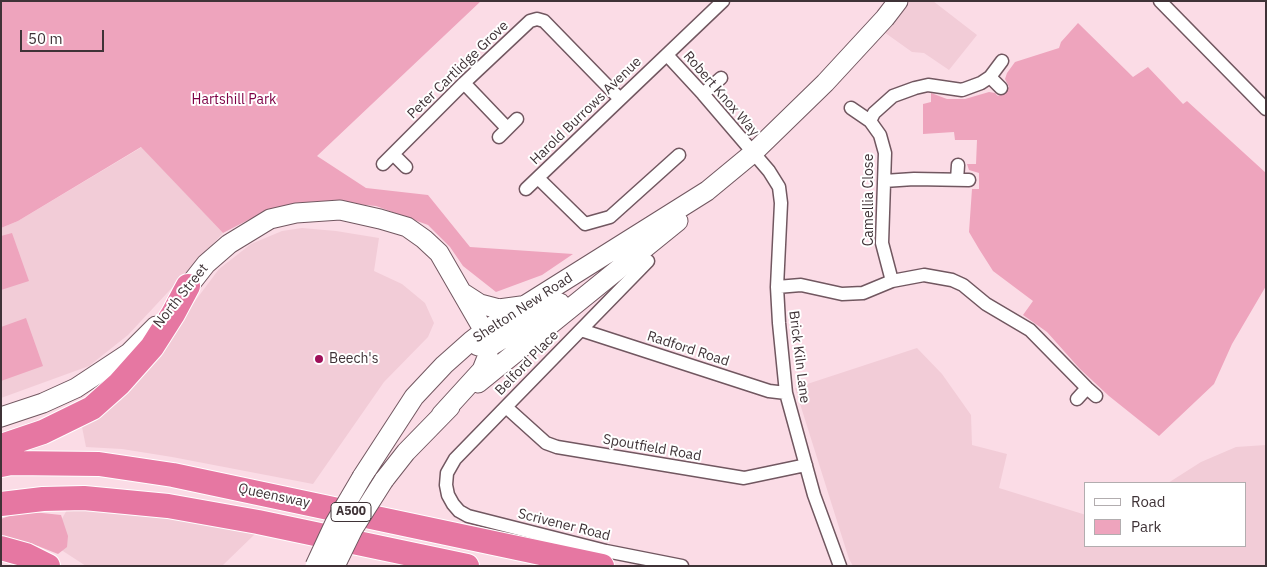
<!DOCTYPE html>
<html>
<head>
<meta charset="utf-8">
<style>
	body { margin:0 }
	#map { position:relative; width:1267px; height:567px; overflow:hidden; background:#fbdce6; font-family:"IBM Plex Sans",sans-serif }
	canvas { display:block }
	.frame { position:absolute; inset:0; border:2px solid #3f3337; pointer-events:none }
	.legend { position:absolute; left:1084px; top:482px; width:162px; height:65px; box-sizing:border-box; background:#fff; border:1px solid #b2adaf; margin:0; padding:6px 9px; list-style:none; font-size:15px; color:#3f3337 }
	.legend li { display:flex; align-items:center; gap:10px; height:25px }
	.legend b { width:25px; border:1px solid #b2adaf }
	.scale { position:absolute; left:20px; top:30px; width:84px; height:22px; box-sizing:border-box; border:2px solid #3f3337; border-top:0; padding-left:6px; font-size:15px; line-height:18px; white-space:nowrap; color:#3f3337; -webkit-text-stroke:4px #fff; paint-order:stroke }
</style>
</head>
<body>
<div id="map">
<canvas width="1267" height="567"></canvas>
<div class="frame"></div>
<ul class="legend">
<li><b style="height:6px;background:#fff"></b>Road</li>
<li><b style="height:14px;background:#eea4bd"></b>Park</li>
</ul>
<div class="scale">50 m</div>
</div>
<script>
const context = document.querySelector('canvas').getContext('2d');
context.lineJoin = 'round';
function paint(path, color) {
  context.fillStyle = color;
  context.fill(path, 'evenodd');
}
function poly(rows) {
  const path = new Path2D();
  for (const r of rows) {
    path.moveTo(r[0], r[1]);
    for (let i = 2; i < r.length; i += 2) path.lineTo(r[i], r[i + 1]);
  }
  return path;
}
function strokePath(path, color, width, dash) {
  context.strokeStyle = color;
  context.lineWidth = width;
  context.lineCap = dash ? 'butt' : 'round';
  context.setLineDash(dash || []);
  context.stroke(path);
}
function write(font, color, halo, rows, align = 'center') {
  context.font = font + ' "IBM Plex Sans",sans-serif';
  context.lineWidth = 4;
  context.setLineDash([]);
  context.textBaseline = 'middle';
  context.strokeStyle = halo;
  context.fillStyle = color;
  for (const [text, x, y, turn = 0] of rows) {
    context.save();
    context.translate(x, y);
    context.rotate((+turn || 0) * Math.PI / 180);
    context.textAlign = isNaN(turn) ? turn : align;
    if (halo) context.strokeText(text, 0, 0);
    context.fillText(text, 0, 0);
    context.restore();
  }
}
const built = poly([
	[910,1,933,1,977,35,949,70,924,53,912,52,884,32],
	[142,147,223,233,128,335,89,366,1,398,1,228,18,221],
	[302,228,336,231,379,238,374,271,402,284,425,303,434,323,428,337,384,382,313,484,172,457,122,449,86,447,82,427,121,400,219,269,251,244,282,231],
	[917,348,942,374,971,415,972,445,1007,454,999,488,1086,515,1086,546,1246,546,1246,483,1168,483,1201,462,1236,447,1266,445,1266,566,853,566,849,559,795,388],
	[68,508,154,515,255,534,222,566,86,566,49,542]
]);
const green = poly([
	[1,1,481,1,317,156,366,188,428,195,470,247,573,254,542,275,496,292,463,266,450,247,428,225,376,206,323,201,295,203,250,219,223,233,141,147,18,221,1,228],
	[1078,23,1133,77,1148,67,1183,104,1187,101,1266,173,1266,286,1232,344,1214,384,1159,436,1109,396,1080,369,1047,332,1023,315,1033,301,993,271,979,249,969,232,972,189,979,189,979,173,969,170,967,164,976,164,977,140,955,140,954,132,923,134,923,104,931,102,931,93,947,99,965,99,989,92,995,93,998,96,1009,87,1005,79,1007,73,1015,62,1059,48,1061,42],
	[12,233,29,281,1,290,1,236],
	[26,318,43,366,1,381,1,327],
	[33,512,61,515,68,536,67,547,58,554,38,546,1,539,1,519,9,516]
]);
const street = poly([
	[1160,1,1266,109],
	[667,55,703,94,769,171,779,187,781,203,777,287,779,323,786,393,814,495,840,566],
	[990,77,1001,88],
	[464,83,507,128],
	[703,94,721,78],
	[851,108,870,121,880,135,885,153,882,243,892,281],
	[870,121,874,113,893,96,915,88,928,85,962,90,981,83,990,77,1002,61],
	[499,137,517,119],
	[394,155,406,167],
	[383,164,464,83,530,21,537,19,544,21,620,99],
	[538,178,585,224,610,217,679,155],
	[957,180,958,165],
	[884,181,914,179,969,180],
	[526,189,723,1],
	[648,261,455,459,447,473,446,485,448,495,453,504,459,511,468,516,606,551,682,566],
	[777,287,801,285,842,294,863,293,892,281,924,275,952,280,963,285,986,304,1030,330,1087,388,1096,396],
	[581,330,769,391,786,393],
	[1077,399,1087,388],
	[506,407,546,443,557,447,744,478,806,465]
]);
const secondary = poly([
	[463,293,480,304,499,309,521,306],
	[180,297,206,264,229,244,270,219,296,213,340,210,380,219,407,227,424,239,439,253,484,331,486,340,488,355,482,370,441,415],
	[478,346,488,348,560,303],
	[478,383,678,221],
	[1,417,43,403,76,388,129,353,156,326],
	[362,477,414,397,444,365,471,341,484,331,707,191,753,153,825,83,885,18,898,1],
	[384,480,406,452,450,407]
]);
const highway = poly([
	[1,446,43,432,92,408,119,384,152,347,173,314,188,286],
	[1,465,11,463,99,464,173,475,602,566],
	[1,504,43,499,84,498,168,506,258,522,467,566],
	[1,548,26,555,48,566]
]);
const secondaryBridge = poly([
	[315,566,335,523,362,477],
	[335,566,353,529,384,480]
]);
const markers = [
	[319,359,5,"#9f105a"]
];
const shields = [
	[351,512,40]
];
const shieldNames = [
	["A500",351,512]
];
const streetNames = [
	["Peter Cartlidge Grove",458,70,-44],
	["Robert Knox Way",721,94,49],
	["Harold Burrows Avenue",586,111,-44],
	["Camellia Close",869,200,-90],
	["North Street",181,296,-51],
	["Shelton New Road",523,308,-33],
	["Radford Road",688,349,18],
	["Brick Kiln Lane",799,357,83],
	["Belford Place",527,363,-46],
	["Spoutfield Road",652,448,10],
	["Queensway",274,496,12],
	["Scrivener Road",564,525,14]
];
const parkNames = [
	["Hartshill Park",234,100]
];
const poiNames = [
	["Beech's",329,359]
];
paint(built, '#f2ccd7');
paint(green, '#eea4bd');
strokePath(street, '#715760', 15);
strokePath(secondary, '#715760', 21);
strokePath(highway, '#fff', 26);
strokePath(street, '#fff', 12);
strokePath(secondary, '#fff', 19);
strokePath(highway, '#e677a2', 24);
strokePath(secondaryBridge, '#715760', 21, []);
strokePath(secondaryBridge, '#fff', 19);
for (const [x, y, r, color] of markers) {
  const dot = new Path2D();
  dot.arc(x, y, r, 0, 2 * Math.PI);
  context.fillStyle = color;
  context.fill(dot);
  strokePath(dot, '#fff', 2);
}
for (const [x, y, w] of shields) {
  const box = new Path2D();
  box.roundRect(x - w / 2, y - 9.5, w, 19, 4);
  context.fillStyle = '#fff';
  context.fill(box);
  strokePath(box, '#3f3337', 1);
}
write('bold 12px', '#3f3337', null, shieldNames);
write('14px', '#3f3337', '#fff', streetNames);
write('14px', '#7d0045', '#fff', parkNames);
write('14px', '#3f3337', '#fff', poiNames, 'left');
</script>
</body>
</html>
